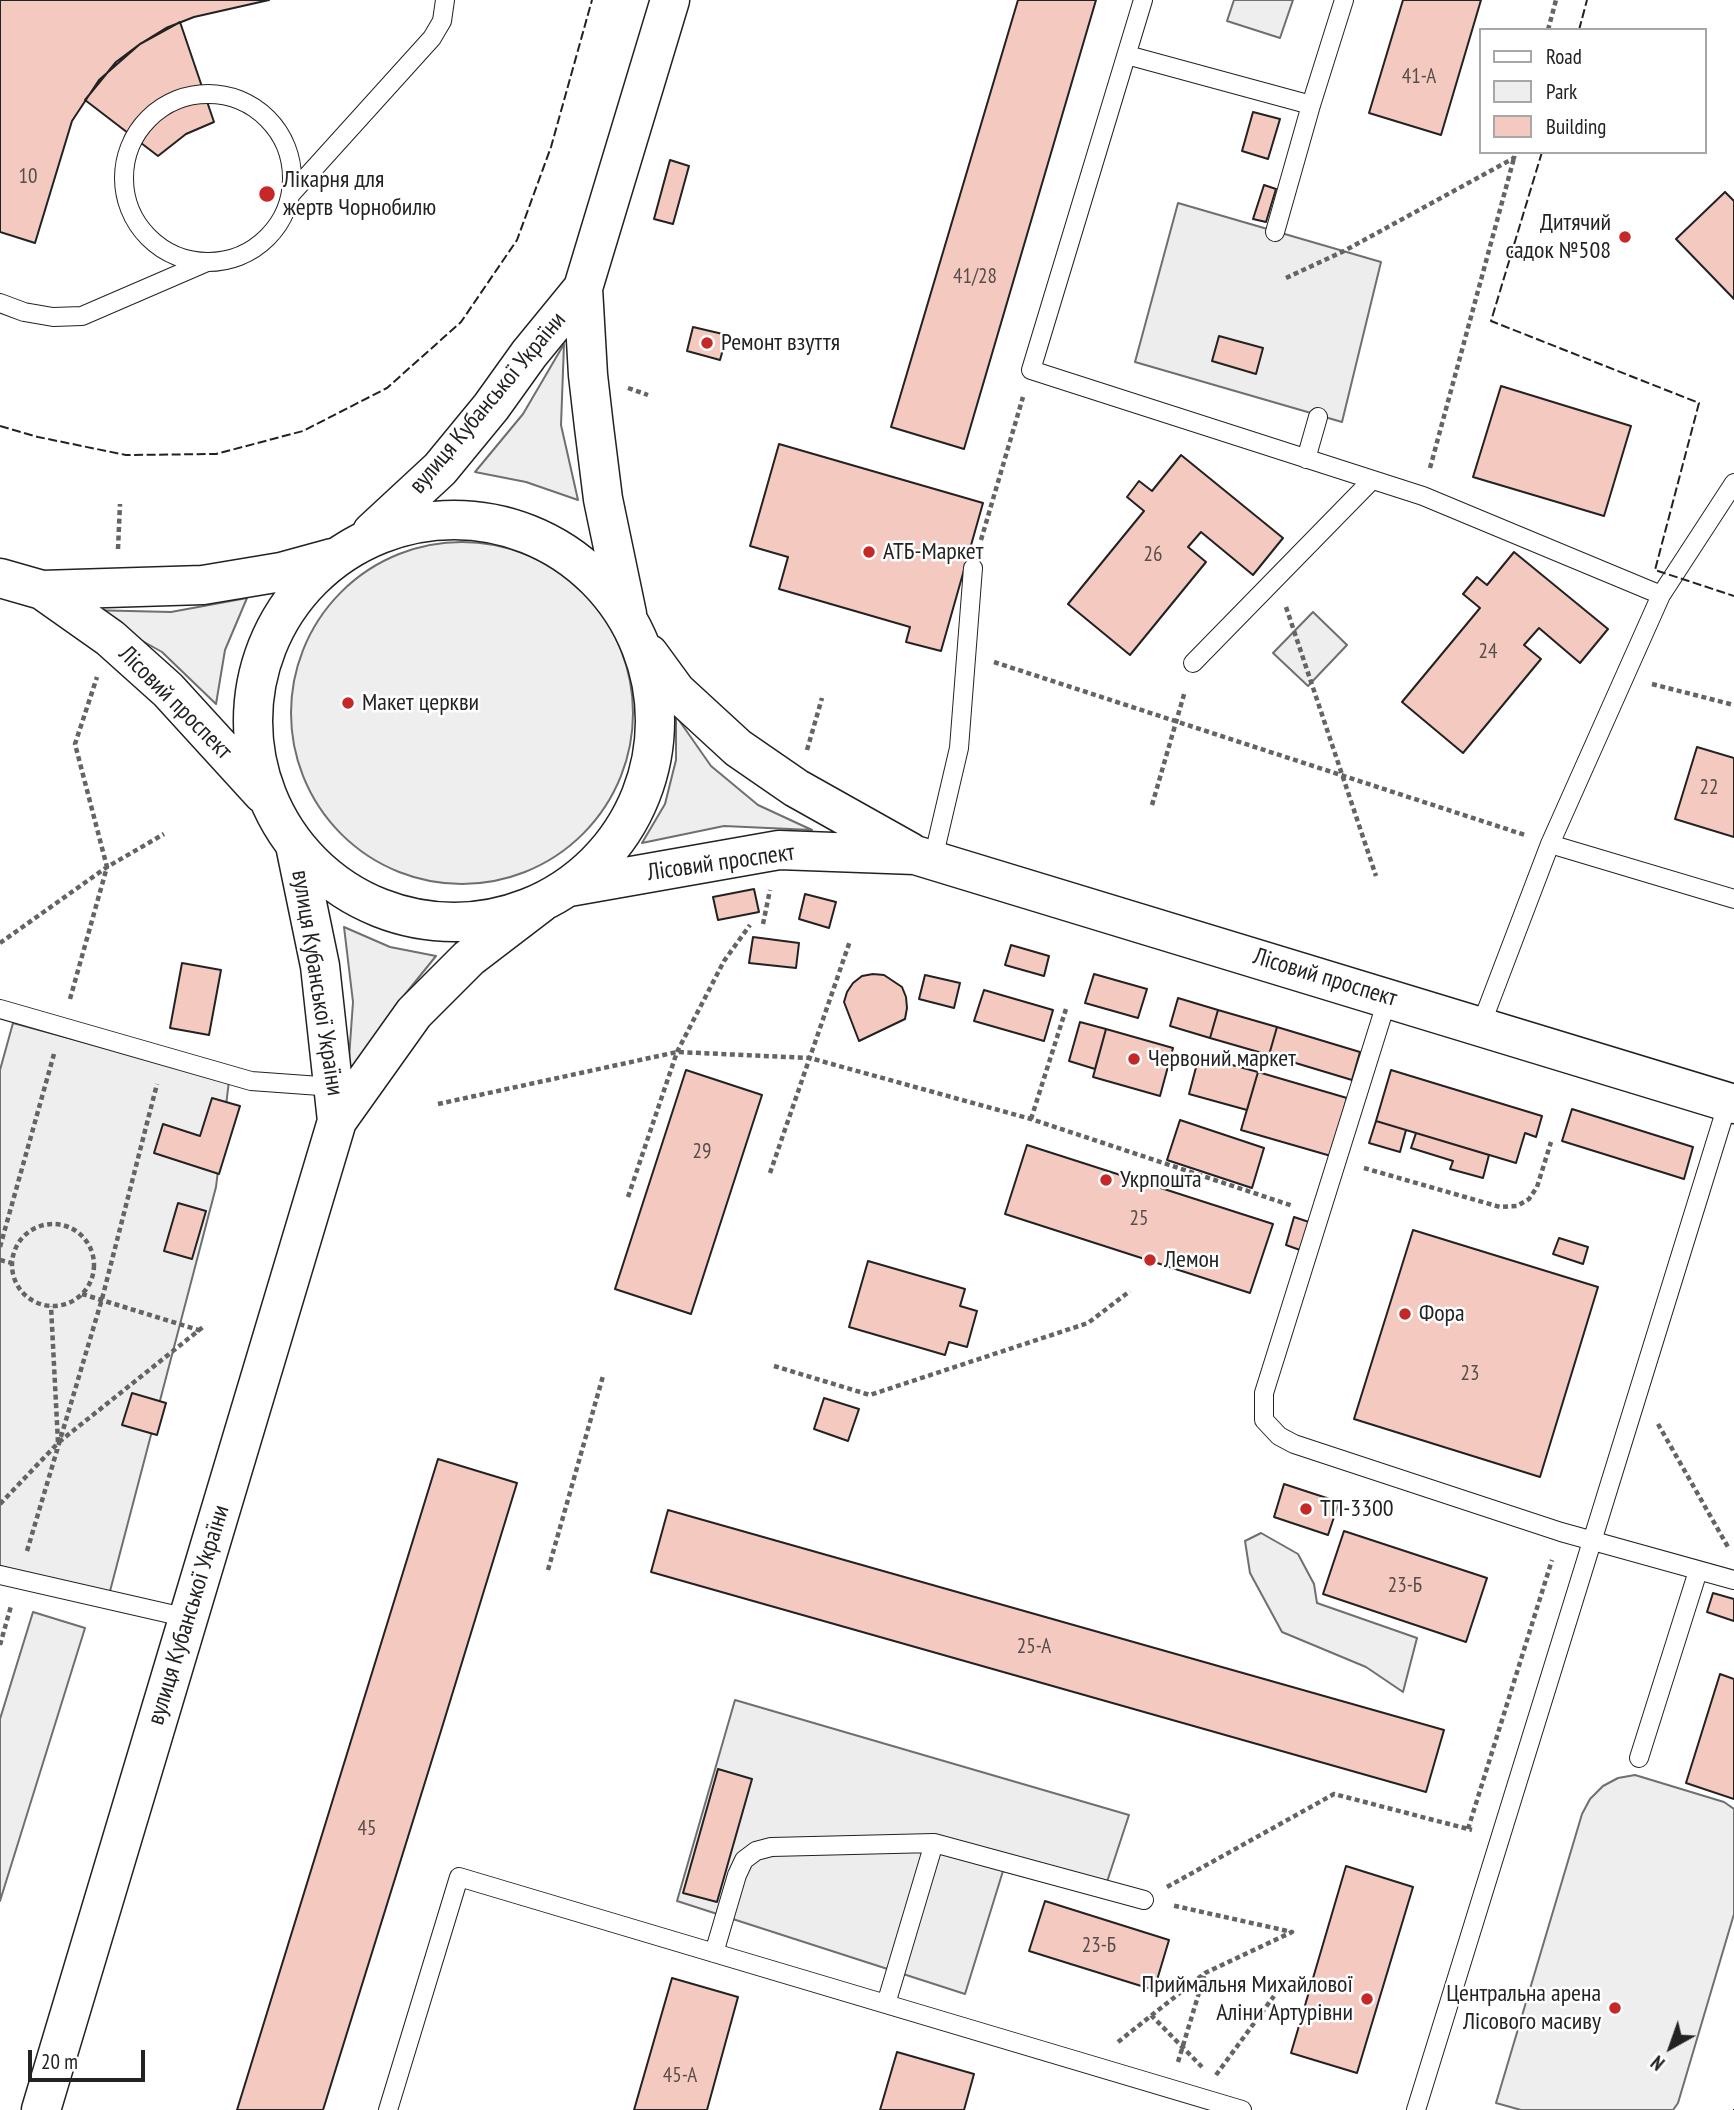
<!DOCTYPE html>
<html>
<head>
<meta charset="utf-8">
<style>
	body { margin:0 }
	#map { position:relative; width:1734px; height:2110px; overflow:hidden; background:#fff; font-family:"PT Sans Narrow",sans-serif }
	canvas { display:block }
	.legend { position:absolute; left:1479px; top:28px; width:228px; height:126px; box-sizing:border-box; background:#fff; border:2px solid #a7a7a7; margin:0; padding:9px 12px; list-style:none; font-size:21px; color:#222 }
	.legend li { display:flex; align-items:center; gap:14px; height:35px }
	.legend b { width:35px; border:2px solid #a7a7a7 }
	.north { position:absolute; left:1636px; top:2012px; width:70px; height:70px; -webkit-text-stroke:5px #fff; paint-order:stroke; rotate:220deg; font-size:19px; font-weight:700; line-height:28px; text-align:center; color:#222 }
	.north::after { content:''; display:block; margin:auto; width:24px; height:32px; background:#222; clip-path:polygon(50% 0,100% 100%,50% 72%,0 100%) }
	.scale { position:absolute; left:28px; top:2050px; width:117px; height:32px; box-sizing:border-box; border:4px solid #222; border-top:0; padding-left:9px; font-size:21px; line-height:24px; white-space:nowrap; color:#222; -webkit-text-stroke:5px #fff; paint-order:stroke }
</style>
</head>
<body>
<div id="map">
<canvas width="1734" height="2110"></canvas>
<ul class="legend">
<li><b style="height:9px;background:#fff"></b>Road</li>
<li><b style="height:19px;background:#eee"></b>Park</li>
<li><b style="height:19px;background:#f3c9c0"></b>Building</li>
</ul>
<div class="north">N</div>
<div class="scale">20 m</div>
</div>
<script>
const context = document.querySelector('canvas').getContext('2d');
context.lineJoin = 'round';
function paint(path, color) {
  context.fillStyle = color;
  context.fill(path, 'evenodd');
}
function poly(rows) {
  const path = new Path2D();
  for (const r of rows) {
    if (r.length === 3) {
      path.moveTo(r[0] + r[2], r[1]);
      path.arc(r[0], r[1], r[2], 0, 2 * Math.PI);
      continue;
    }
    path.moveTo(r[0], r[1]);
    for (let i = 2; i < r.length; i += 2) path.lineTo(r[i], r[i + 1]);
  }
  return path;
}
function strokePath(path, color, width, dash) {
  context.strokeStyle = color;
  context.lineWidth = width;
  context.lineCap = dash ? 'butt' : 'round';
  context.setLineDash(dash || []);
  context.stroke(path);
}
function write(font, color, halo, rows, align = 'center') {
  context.font = font + ' "PT Sans Narrow",sans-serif';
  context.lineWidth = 5;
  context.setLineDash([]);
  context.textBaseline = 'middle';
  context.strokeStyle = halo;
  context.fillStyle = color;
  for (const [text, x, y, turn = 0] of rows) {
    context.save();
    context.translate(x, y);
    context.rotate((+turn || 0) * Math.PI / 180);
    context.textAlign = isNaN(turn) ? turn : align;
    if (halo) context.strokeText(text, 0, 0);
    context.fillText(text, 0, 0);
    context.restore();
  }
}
const green = poly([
	[1234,0,1293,0,1280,38,1227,21,1234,0],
	[564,344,561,425,578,500,526,482,475,472,523,414,564,344],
	[462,713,171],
	[247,598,225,650,216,704,162,652,87,610,171,612,247,598],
	[1313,612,1347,645,1308,686,1273,653,1313,612],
	[676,716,711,766,758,805,812,830,724,826,642,843,665,804,676,760,676,716],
	[344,927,390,947,436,956,394,1008,347,1086,353,1002,344,927],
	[13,1023,229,1081,216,1187,109,1595,0,1566,0,1070,13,1023],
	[1261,1533,1298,1554,1314,1584,1317,1603,1417,1638,1403,1692,1366,1667,1282,1632,1250,1573,1245,1541,1261,1533],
	[33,1612,85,1628,0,1901,0,1719,33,1612],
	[1635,1775,1724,1802,1734,1809,1734,1914,1678,2103,1673,2110,1521,2110,1496,2103,1582,1814,1590,1799,1603,1786,1618,1778,1635,1775]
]);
const parking = poly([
	[1178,203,1381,262,1342,422,1135,362,1178,203],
	[735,1700,1129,1815,1102,1897,1003,1871,965,1994,677,1901,735,1700]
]);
const building = poly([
	[0,0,269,0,194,17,166,28,140,44,99,80,72,121,35,243,0,232,0,0],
	[1018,0,1096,0,964,449,891,427,1018,0],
	[1403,0,1481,0,1441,135,1369,113,1403,0],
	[180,22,214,122,186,134,158,156,85,100,116,62,140,44,180,22],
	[1253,112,1280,119,1268,159,1242,151,1253,112],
	[670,160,689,166,673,224,654,219,670,160],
	[1264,185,1276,189,1266,222,1253,219,1264,185],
	[1725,192,1734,201,1734,299,1676,239,1725,192],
	[693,327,727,335,720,360,687,351,693,327],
	[1219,336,1263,348,1256,374,1212,361,1219,336],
	[1501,386,1631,426,1604,516,1473,477,1501,386],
	[779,444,983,503,941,651,906,642,910,627,779,589,788,557,750,546,779,444],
	[1181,455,1283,538,1253,575,1201,532,1188,547,1206,562,1130,655,1068,604,1144,511,1127,497,1139,481,1152,491,1181,455],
	[1514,552,1608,629,1580,663,1539,628,1524,645,1541,659,1463,753,1402,702,1480,608,1463,594,1477,577,1487,585,1514,552],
	[1697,747,1734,758,1734,837,1675,819,1697,747],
	[754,889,759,912,718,920,713,897,754,889],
	[805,894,836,902,829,928,799,919,805,894],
	[753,937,799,943,796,968,749,963,753,937],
	[1011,945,1049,956,1044,976,1005,965,1011,945],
	[182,963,221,970,209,1035,170,1028,182,963],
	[873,974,884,975,902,987,906,997,907,1008,905,1019,859,1041,844,1002,847,992,853,983,862,976,873,974],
	[1094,974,1147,989,1138,1018,1085,1003,1094,974],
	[925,975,960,983,954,1008,919,999,925,975],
	[984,990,1053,1010,1044,1041,974,1021,984,990],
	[1178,998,1218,1010,1210,1038,1170,1026,1178,998],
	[1218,1010,1277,1027,1269,1055,1210,1038,1218,1010],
	[1080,1022,1106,1029,1095,1069,1069,1061,1080,1022],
	[1277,1027,1360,1052,1352,1080,1269,1055,1277,1027],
	[1106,1029,1173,1048,1160,1096,1093,1077,1106,1029],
	[1199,1056,1258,1072,1247,1110,1189,1094,1199,1056],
	[686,1070,762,1095,691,1314,615,1289,686,1070],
	[1391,1070,1542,1116,1536,1137,1525,1133,1516,1163,1376,1121,1391,1070],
	[1258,1072,1347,1098,1331,1156,1241,1130,1258,1072],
	[212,1098,240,1106,219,1174,154,1153,163,1124,200,1136,212,1098],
	[1572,1109,1693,1147,1684,1179,1562,1141,1572,1109],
	[1180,1120,1264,1148,1252,1188,1167,1160,1180,1120],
	[1376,1121,1406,1130,1400,1152,1369,1143,1376,1121],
	[1416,1133,1489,1155,1483,1178,1450,1169,1453,1161,1411,1148,1416,1133],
	[1027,1145,1273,1224,1250,1293,1005,1214,1027,1145],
	[178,1203,206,1211,192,1259,164,1251,178,1203],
	[1294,1217,1309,1222,1300,1250,1286,1245,1294,1217],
	[1413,1230,1598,1287,1540,1477,1354,1419,1413,1230],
	[1559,1238,1588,1247,1583,1264,1553,1254,1559,1238],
	[868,1261,965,1289,960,1306,977,1311,967,1347,949,1342,945,1355,849,1327,868,1261],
	[132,1393,166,1403,157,1435,122,1425,132,1393],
	[824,1398,859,1409,848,1441,814,1429,824,1398],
	[438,1459,517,1483,440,1734,323,2110,237,2110,438,1459],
	[1284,1484,1339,1502,1328,1535,1274,1517,1284,1484],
	[668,1510,1444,1730,1426,1792,651,1572,668,1510],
	[1344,1531,1487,1578,1466,1642,1323,1594,1344,1531],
	[1713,1593,1734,1599,1734,1621,1707,1612,1713,1593],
	[1720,1674,1734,1679,1734,1799,1686,1783,1720,1674],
	[718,1769,752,1779,717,1902,683,1893,718,1769],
	[1346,1866,1413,1887,1357,2073,1291,2053,1346,1866],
	[1045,1901,1169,1940,1154,1990,1029,1951,1045,1901],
	[672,1978,738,1997,707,2110,634,2110,672,1978],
	[897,2052,974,2074,964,2110,880,2110,897,2052]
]);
const path = poly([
	[1548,30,1556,0],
	[1286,278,1344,251,1514,158,1515,152],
	[628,388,648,395],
	[1430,468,1514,158],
	[981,540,1023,397],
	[118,549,120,504],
	[1286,607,1376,876],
	[994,662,1525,835],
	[1652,684,1734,705],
	[807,750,822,698],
	[1152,805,1185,691],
	[763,924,770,890],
	[0,943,107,867,164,834],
	[70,999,107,867,75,744,97,677],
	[438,1104,677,1052,810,1058,1031,1119,1293,1206],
	[1031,1119,1066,1009],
	[1364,1168,1500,1207,1517,1206,1529,1199,1537,1187,1551,1142],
	[770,1173,850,941],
	[628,1197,677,1052,724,961,750,925],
	[53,1265,41],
	[0,1247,54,1054],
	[0,1260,12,1263],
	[82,1294,202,1331],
	[774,1366,870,1395,1088,1323,1130,1291],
	[1658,1424,1728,1547],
	[59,1442,203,1327],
	[0,1504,58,1443,51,1306],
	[27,1551,102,1299,157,1084],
	[548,1570,603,1376],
	[0,1645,11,1606],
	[1468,1829,1552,1560],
	[1167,1887,1334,1794,1472,1830],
	[1151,2015,1202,2067],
	[1118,2042,1205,1973,1292,1932,1171,1905],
	[1178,2062,1205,1973],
	[1216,2075,1274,1996]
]);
const service = poly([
	[1143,0,1031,370,1423,496,1661,595,1550,844,1481,1025],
	[1127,55,1311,105,1344,0],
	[208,178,84],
	[291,194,432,38,442,21,445,0],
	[1275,232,1311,105],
	[0,303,24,312,53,317,82,316,207,262],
	[1306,459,1318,417],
	[1661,595,1734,483],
	[1193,663,1372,480],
	[1550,844,1734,899],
	[933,859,959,748,973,568],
	[1388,997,1264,1393,1264,1420,1279,1436,1294,1444,1561,1532,1734,1580],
	[0,1009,251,1081,334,1087],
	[0,1575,188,1618],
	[1639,1758,1698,1571],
	[714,1953,737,1875,744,1860,756,1851,771,1847,934,1843,1144,1900],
	[886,2004,934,1843],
	[388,2110,459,1877,1242,2110],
	[1416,2110,1728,1102]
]);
const tertiary = poly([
	[454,721,201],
	[372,532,440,469,491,407,529,354,583,288],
	[0,578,42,590,203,585,281,572,332,558],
	[42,590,110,638,168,690,263,794],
	[627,614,603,499,594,427,588,375,583,288,670,0],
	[649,654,676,691,738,748,796,788,910,852],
	[295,845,320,966,337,1121],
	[569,887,779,850,915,855,1734,1104],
	[41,2110,337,1121,414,1013,469,958,541,903]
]);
const fence = poly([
	[1579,30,1587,0],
	[1542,152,1491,321,1699,403,1655,570,1734,596],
	[0,426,38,437,126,455,216,454,303,431,387,388,461,322,517,240,551,147,592,0],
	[1734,2110,1734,2109]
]);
const markers = [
	[267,194,9,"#c62828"],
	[1625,237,7,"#c62828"],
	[707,343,7,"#c62828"],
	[869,552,7,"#c62828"],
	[348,703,7,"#c62828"],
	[1134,1059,7,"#c62828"],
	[1106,1180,7,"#c62828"],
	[1150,1260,7,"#c62828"],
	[1405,1314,7,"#c62828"],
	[1306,1509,7,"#c62828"],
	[1367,1999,7,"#c62828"],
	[1615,2008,7,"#c62828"]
];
const numberNames = [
	["41-А",1419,77],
	["10",28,177],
	["41/28",975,277],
	["26",1153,555],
	["24",1488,652],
	["22",1709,788],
	["29",702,1152],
	["25",1139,1219],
	["23",1470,1374],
	["23-Б",1405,1586],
	["25-А",1034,1647],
	["45",367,1829],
	["23-Б",1099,1946],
	["45-А",680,2076]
];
const poiNames = [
	["Лікарня для",283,180],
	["жертв Чорнобилю",283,208],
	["Дитячий",1611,223,"right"],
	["садок №508",1611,251,"right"],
	["Ремонт взуття",721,343],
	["АТБ-Маркет",883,552],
	["Макет церкви",362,703],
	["Червоний маркет",1148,1059],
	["Укрпошта",1120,1180],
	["Лемон",1164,1260],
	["Фора",1419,1314],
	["ТП-3300",1320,1509],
	["Приймальня Михайлової",1353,1985,"right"],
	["Аліни Артурівни",1353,2013,"right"],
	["Центральна арена",1601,1994,"right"],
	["Лісового масиву",1601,2022,"right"]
];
const streetNames = [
	["вулиця Кубанської України",488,403,-50],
	["Лісовий проспект",175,703,45],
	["Лісовий проспект",721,863,-8],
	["Лісовий проспект",1325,978,17],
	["вулиця Кубанської України",317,983,81],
	["вулиця Кубанської України",189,1615,-73]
];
paint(green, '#eee');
strokePath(green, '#6f6f6f', 2);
paint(parking, '#ededed');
strokePath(parking, '#6f6f6f', 2);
paint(building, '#f3c9c0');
strokePath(building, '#222', 2);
strokePath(service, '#222', 20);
strokePath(tertiary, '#222', 41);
strokePath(path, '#646464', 4.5, [5, 3.5]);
strokePath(service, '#fff', 18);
strokePath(tertiary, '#fff', 38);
strokePath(fence, '#222', 2, [9, 3.5]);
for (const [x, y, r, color] of markers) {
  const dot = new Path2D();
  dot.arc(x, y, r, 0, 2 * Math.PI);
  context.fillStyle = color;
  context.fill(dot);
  strokePath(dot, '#fff', 2.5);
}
write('21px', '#564c4a', null, numberNames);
write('24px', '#222', '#fff', poiNames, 'left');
write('24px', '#222', '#fff', streetNames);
</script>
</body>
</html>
